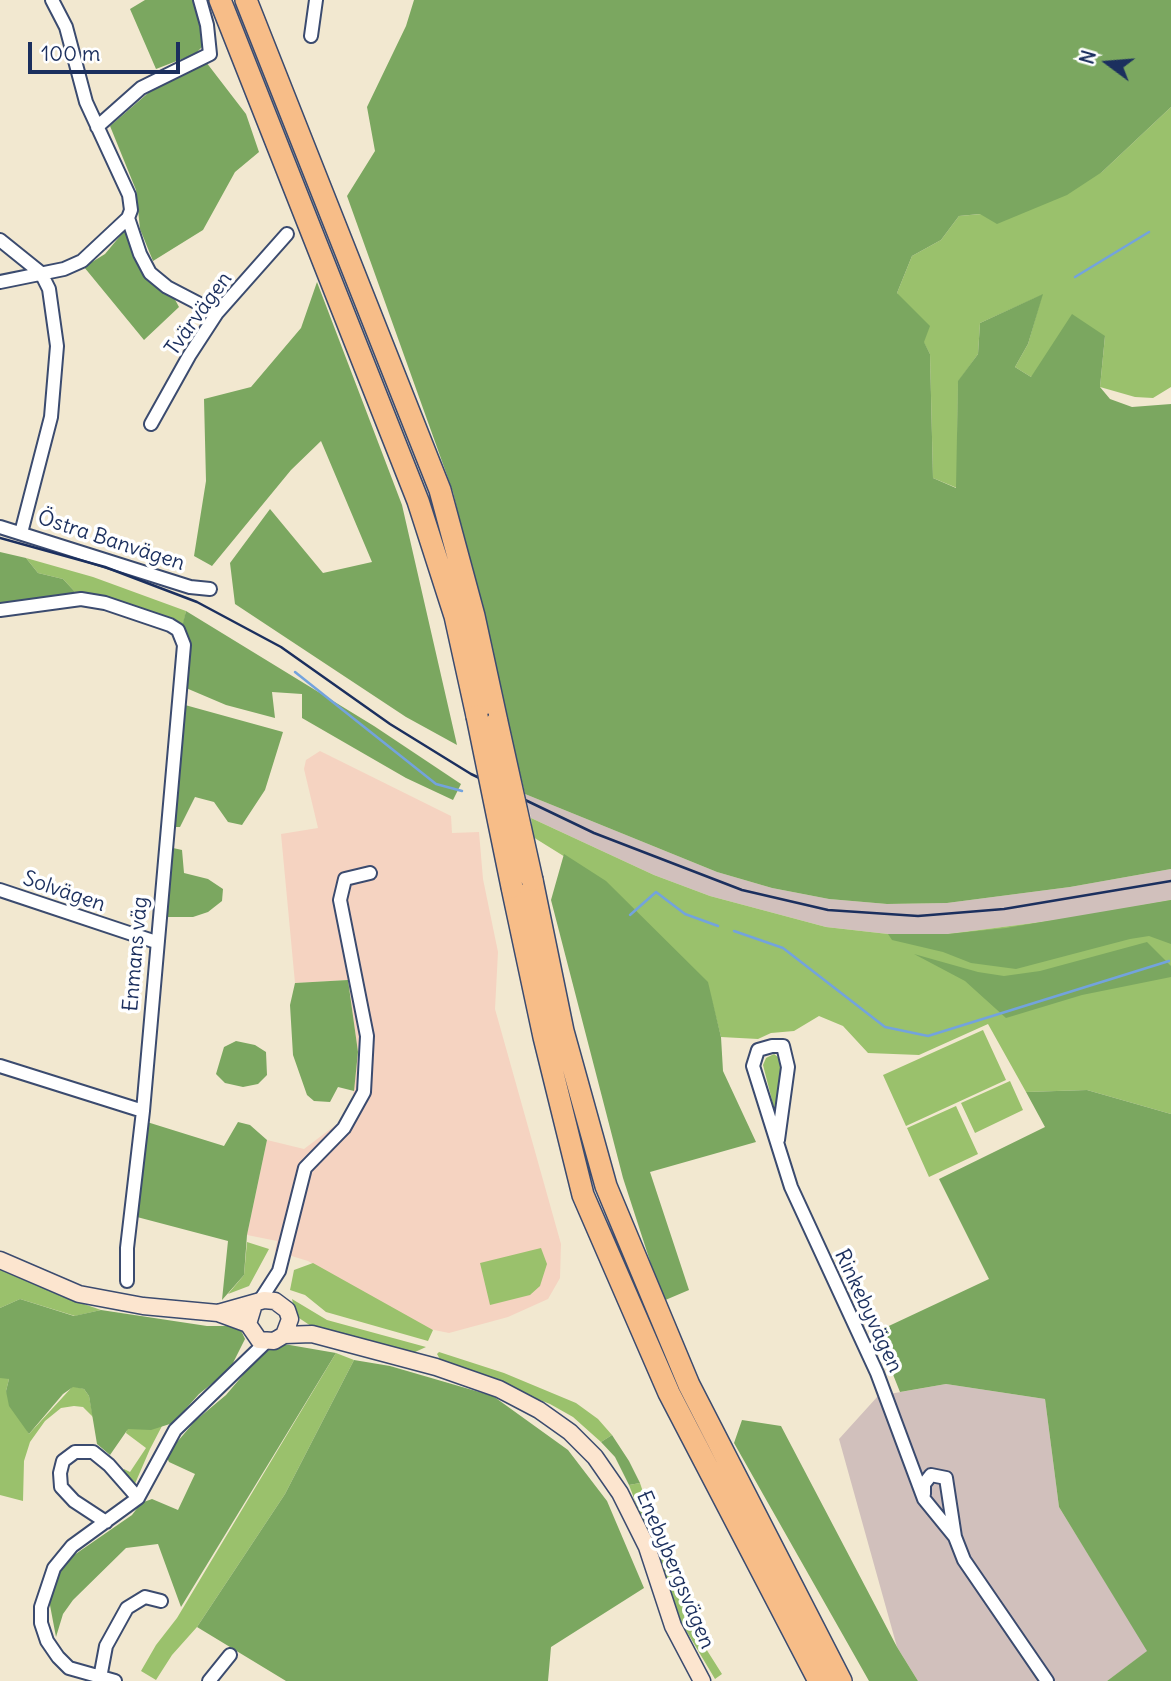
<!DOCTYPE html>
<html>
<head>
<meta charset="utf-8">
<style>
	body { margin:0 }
	#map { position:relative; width:1171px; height:1681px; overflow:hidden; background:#f2e8d0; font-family:Delius,sans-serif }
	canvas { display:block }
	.north { position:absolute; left:1073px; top:28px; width:70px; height:70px; -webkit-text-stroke:5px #fff; paint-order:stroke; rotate:286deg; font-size:19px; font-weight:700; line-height:28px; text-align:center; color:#1b2f5e }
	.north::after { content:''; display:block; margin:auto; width:24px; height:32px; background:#1b2f5e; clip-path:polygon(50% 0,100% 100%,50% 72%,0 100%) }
	.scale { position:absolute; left:28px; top:42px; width:152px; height:32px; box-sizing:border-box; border:4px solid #1b2f5e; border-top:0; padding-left:9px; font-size:21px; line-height:24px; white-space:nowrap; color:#1b2f5e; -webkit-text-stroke:5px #fff; paint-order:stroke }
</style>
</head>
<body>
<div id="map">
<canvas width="1171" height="1681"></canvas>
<div class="north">N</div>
<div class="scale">100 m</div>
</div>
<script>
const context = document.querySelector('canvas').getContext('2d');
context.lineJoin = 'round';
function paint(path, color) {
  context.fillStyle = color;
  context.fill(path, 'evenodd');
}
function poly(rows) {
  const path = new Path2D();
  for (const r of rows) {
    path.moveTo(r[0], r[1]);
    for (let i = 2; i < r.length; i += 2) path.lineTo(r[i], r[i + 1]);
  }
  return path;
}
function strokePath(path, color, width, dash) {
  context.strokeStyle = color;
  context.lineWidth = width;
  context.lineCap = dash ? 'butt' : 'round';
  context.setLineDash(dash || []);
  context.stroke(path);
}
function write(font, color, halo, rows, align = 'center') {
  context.font = font + ' Delius,sans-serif';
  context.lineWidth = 7;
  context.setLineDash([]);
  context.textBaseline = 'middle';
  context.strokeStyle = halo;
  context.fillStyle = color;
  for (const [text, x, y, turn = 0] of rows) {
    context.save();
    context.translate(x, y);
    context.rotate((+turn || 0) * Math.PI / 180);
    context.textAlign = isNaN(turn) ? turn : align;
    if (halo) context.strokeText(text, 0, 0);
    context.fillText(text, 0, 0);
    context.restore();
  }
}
const built = poly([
	[320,751,451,816,452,833,479,832,483,879,498,952,495,1009,561,1244,560,1278,548,1299,508,1317,449,1333,424,1328,308,1261,275,1251,277,1241,247,1235,267,1140,304,1149,341,1121,352,1104,358,1052,348,980,295,983,281,834,318,828,304,769,306,760]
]);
const industrial = poly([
	[525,794,717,872,772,888,829,899,887,904,947,903,1070,887,1171,869,1171,900,1072,918,948,934,888,934,826,927,710,896,654,875,531,818],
	[946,1384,1045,1399,1059,1507,1148,1651,1107,1681,918,1681,897,1647,839,1439,878,1396]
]);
const green = poly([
	[1171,107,1171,387,1153,398,1135,397,1100,387,1105,336,1031,377,1015,367,1028,344,1042,295,980,323,978,354,958,382,957,488,933,478,930,354,897,293,912,256,941,240,959,216,981,214,1102,172],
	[26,558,93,577,186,611,184,621,182,627,174,620,133,605,77,594,63,579,38,573],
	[531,818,654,875,710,896,826,927,888,934,948,934,1072,918,1171,900,1171,1114,1087,1090,1026,1092,988,1024,919,1055,868,1053,843,1026,819,1016,794,1031,771,1033,758,1039,721,1037,707,982,578,865,533,837],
	[983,1030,1006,1080,906,1126,883,1075],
	[774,1054,782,1060,777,1108,774,1108,763,1065,766,1058],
	[1010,1081,1023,1110,975,1133,961,1103],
	[956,1106,978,1154,929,1177,907,1128],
	[247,1242,269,1249,249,1286,228,1294,244,1275],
	[541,1248,547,1264,540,1286,530,1295,490,1305,480,1263],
	[313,1263,433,1330,428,1341,326,1312,305,1295,290,1290,294,1270],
	[0,1269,61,1296,101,1310,75,1316,20,1299,0,1308],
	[292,1299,327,1320,426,1347,413,1353,314,1328,296,1316],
	[439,1352,504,1373,576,1403,598,1419,612,1435,601,1442,573,1417,550,1404,441,1361,437,1354],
	[336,1353,354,1360,285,1494,197,1627,172,1655,156,1680,141,1671,156,1645,177,1618],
	[6,1377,9,1379,6,1391,29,1434,73,1386,84,1389,89,1396,93,1417,83,1407,74,1406,61,1408,45,1421,30,1442,24,1461,23,1501,0,1495,0,1378],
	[162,1426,150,1449,134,1486,123,1471,124,1469,130,1472,146,1448,126,1433,127,1429],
	[640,1483,668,1566,696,1633,722,1674,715,1679,681,1622,629,1485]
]);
const forest = poly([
	[145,0,199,0,205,44,195,54,156,69,130,9],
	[414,0,1171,0,1171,107,1102,172,1067,195,997,224,980,214,959,216,941,240,912,256,897,293,930,326,924,342,930,354,933,478,956,488,958,381,978,354,980,323,1043,294,1028,344,1015,367,1031,377,1072,314,1105,336,1100,387,1110,399,1132,407,1171,404,1171,869,1070,887,947,903,887,904,829,899,772,888,717,872,525,794,453,492,347,196,375,151,367,107,406,26],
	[206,62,246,114,259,152,235,172,203,230,153,261,140,229,136,190,110,126,162,81],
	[125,230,130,232,141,266,172,294,179,307,144,340,84,267,105,254],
	[317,282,402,505,457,745,406,717,235,604,230,563,270,509,323,573,372,562,321,441,291,470,212,566,194,556,206,481,204,399,251,387,301,328],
	[0,552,26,558,38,573,63,579,77,594,0,604],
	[186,611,374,726,461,784,453,800,406,778,302,718,302,694,272,692,275,718,226,705,186,688,189,638,182,627],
	[185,705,283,732,265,790,242,825,228,822,214,802,195,797,180,827,174,827],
	[173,848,182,850,184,873,208,879,223,889,222,901,208,912,193,917,166,917],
	[564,854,606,881,708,982,721,1037,723,1071,756,1142,650,1172,689,1290,663,1301,623,1178,551,900],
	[1171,900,1171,944,1149,936,1130,939,1016,969,971,963,943,952,892,940,888,934,948,934,1006,928],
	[1147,942,1171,966,1171,977,1082,995,1006,1018,965,981,914,954,978,972,1004,976,1040,971],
	[348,980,358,1052,354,1091,338,1087,330,1102,314,1101,307,1095,293,1055,290,1005,295,983],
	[236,1041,255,1045,266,1052,267,1075,258,1084,243,1087,225,1083,216,1074,224,1047],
	[1087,1090,1171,1114,1171,1681,1107,1681,1147,1651,1059,1507,1045,1399,946,1384,900,1392,876,1332,989,1279,939,1179,1045,1127,1026,1092],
	[147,1122,224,1146,238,1122,250,1125,267,1140,247,1235,244,1275,222,1300,228,1241,137,1217],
	[20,1299,74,1316,101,1310,207,1326,239,1326,245,1339,230,1369,199,1394,173,1423,151,1430,128,1429,110,1455,97,1444,89,1396,84,1389,73,1387,63,1394,29,1434,9,1406,6,1391,9,1379,0,1378,0,1308],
	[278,1343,336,1353,181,1607,158,1544,126,1548,73,1600,63,1614,56,1637,49,1600,64,1562,132,1515,141,1503,152,1499,178,1510,195,1474,169,1462,166,1455,195,1421,226,1395,255,1361],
	[354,1360,390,1366,493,1396,568,1450,607,1501,644,1588,551,1647,548,1681,286,1681,197,1627,285,1494],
	[742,1420,781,1426,897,1647,918,1681,869,1681,734,1443],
	[612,1435,629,1461,640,1483,629,1485,615,1457,601,1442]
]);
const stream = poly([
	[1075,277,1149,232],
	[295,672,436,784,462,791],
	[630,915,656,892,685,914,718,926],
	[734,931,783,948,885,1027,928,1036,1169,961]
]);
const minor = poly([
	[52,0,66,27,86,102,129,195,131,210,128,218,140,254,150,273,167,287,217,313],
	[311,36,316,0],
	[97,127,141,88,210,54,207,25,200,0],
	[0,240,41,273,49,289,57,346,51,417,21,533],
	[0,282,64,269,82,261,128,218],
	[151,424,189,356,217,313,287,234],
	[0,527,190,587,210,589],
	[0,610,81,599,105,603,170,625,178,630,184,645,143,1111,127,1248,127,1281],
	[0,890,156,942],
	[0,1066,143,1111],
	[778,1140,788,1067,783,1046,772,1046,758,1050,753,1066,791,1187,877,1373,924,1499,955,1537,964,1560,1047,1681],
	[259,1302,279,1271,305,1168,344,1128,364,1092,367,1036,340,900,345,879,370,873],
	[924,1494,924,1484,931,1475,946,1478,955,1537],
	[106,1522,74,1501,61,1487,60,1473,63,1461,75,1452,93,1452,109,1465,138,1498],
	[100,1678,106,1646,127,1608,145,1597,161,1601],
	[115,1681,69,1668,58,1657,47,1641,41,1623,41,1607,54,1568,72,1546,138,1498,175,1430,266,1342],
	[209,1681,230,1655]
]);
const secondary = poly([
	[0,1260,79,1294,143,1306,218,1313,248,1324],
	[254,1304,248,1324,259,1340,274,1341,284,1335,312,1334,436,1367,499,1389,539,1410,570,1432,595,1457,620,1493,647,1547,673,1626,702,1681],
	[218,1313,264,1300,275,1301,287,1310,290,1319,284,1335]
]);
const motorway = poly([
	[220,0,418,501,455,616,477,716],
	[246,0,440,490,474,616,497,722],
	[532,880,563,1031,606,1186,689,1385,841,1681],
	[512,887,544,1037,583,1195,669,1393,819,1681]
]);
const rail = poly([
	[0,538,105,567,197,602,281,647,390,724,471,774,594,833,742,890,828,910,918,916,1004,909,1171,881]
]);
const motorwayBridge = poly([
	[477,716,512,887],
	[497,722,532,880]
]);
const streetNames = [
	["Tvärvägen",199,314,-54],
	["Östra Banvägen",111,541,18],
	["Solvägen",64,892,19],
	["Enmans väg",136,954,-85],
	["Rinkebyvägen",868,1311,65],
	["Enebybergsvägen",675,1570,67]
];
paint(built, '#f5d3c1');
paint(industrial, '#d1c0bc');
paint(green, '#9ac16c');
paint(forest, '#7ba760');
strokePath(stream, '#73a3dd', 2.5);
strokePath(minor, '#3b4b6f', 16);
strokePath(secondary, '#3b4b6f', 19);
strokePath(motorway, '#3b4b6f', 24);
strokePath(minor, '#fff', 12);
strokePath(secondary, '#fce5cf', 16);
strokePath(motorway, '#f7bd88', 21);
strokePath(rail, '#1b2f5e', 2.5);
strokePath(motorwayBridge, '#3b4b6f', 24, []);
strokePath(motorwayBridge, '#f7bd88', 21);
write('21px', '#1b2f5e', '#fff', streetNames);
</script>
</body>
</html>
